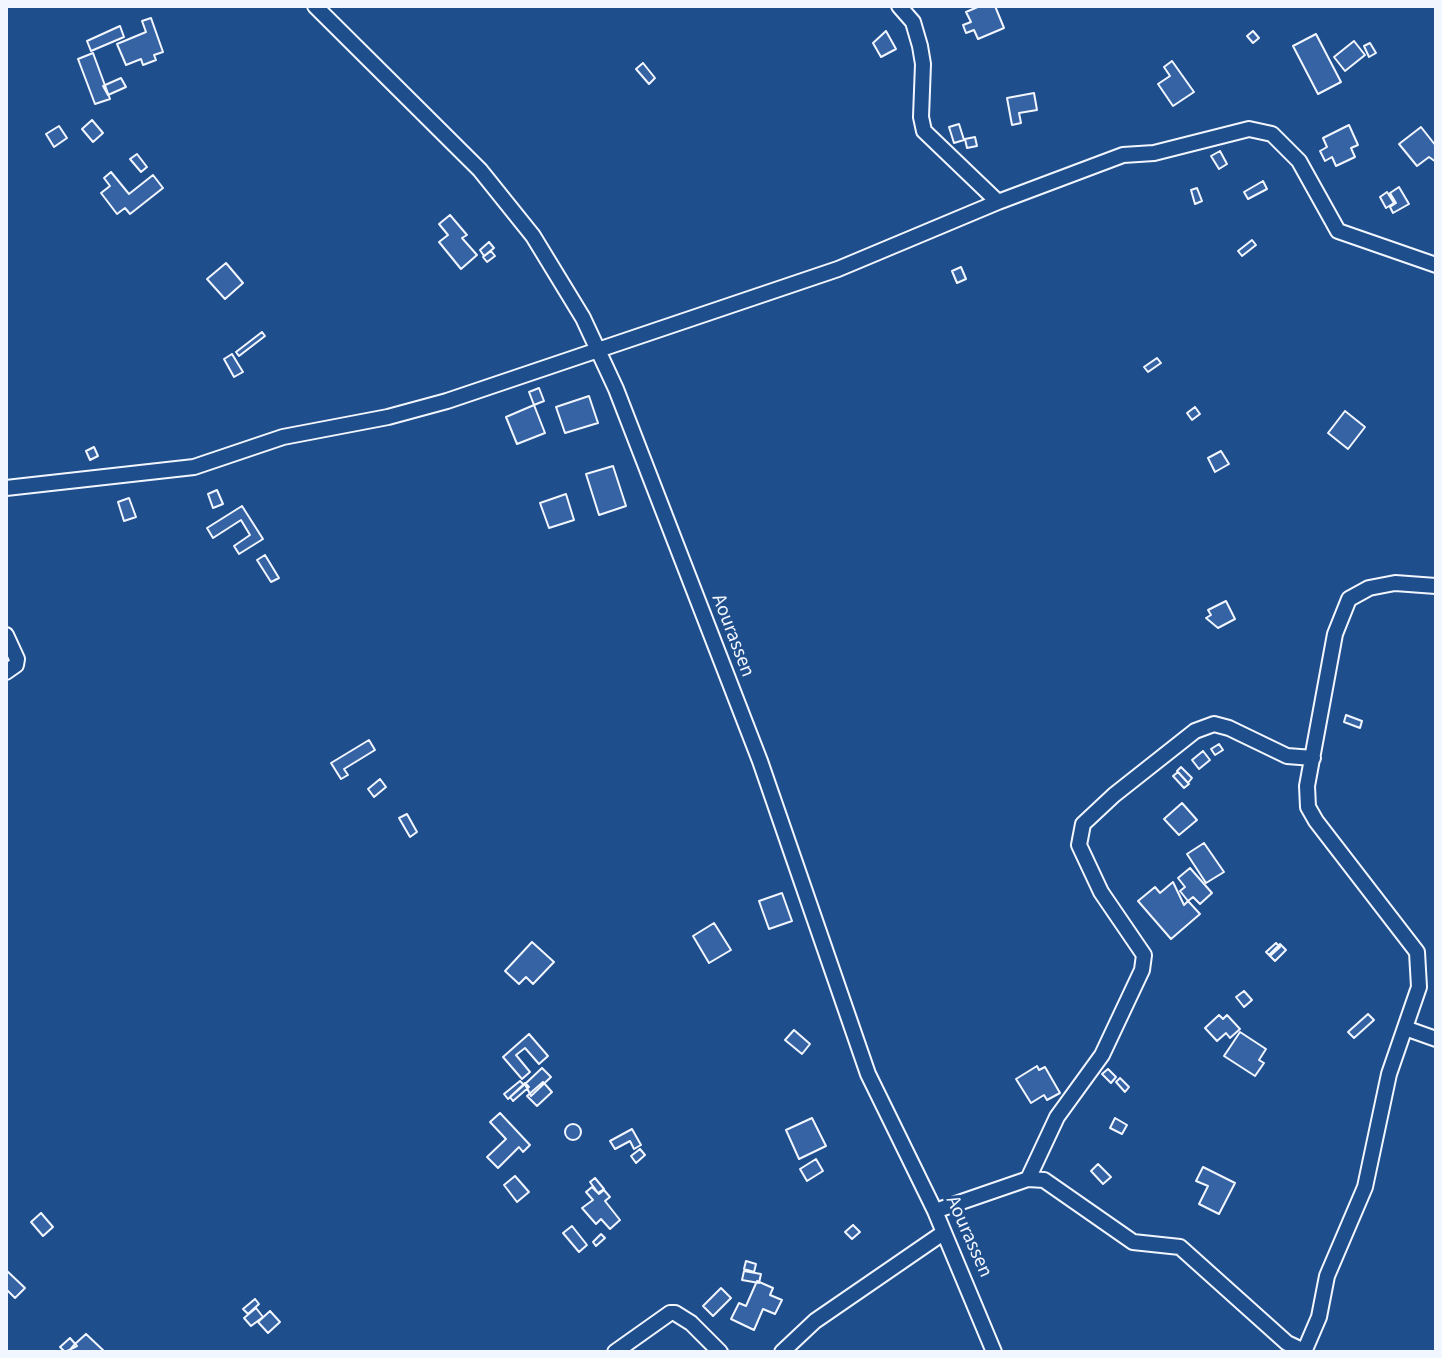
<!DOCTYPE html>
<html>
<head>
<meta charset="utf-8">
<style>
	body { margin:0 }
	#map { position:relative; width:1442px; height:1358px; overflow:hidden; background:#1f4e8c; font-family:"Source Sans 3",sans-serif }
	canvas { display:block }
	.frame { position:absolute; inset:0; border:8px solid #f2f6ff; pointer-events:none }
</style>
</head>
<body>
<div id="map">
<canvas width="1442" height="1358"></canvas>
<div class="frame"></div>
</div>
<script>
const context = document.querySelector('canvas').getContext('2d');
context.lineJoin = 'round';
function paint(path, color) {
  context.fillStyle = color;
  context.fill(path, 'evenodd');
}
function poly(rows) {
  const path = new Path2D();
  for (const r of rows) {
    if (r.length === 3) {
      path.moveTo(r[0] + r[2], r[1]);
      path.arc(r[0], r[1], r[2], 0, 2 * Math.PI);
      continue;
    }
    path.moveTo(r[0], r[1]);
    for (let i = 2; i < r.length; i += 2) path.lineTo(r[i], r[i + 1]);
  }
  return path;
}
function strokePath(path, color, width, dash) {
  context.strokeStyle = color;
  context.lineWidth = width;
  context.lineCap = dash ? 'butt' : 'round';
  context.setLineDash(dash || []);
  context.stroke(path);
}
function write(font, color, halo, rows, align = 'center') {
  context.font = font + ' "Source Sans 3",sans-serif';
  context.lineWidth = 6;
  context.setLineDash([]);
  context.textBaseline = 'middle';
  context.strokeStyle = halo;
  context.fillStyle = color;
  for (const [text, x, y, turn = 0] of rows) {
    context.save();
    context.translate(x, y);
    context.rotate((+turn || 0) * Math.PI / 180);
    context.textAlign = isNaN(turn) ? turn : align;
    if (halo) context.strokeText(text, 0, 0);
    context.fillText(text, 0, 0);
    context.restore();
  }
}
const building = poly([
	[980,6,995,6,1004,28,978,39,974,30,966,33,963,25,971,22,966,12,980,6],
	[151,18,163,52,154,55,156,60,143,65,141,59,126,65,117,44,146,32,142,21,151,18],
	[120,26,124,37,91,51,87,41,120,26],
	[886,31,896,49,881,57,873,43,886,31],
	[1253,31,1259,38,1253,43,1247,36,1253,31],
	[1316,34,1341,82,1318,94,1293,46,1316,34],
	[1354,41,1365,55,1345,71,1334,57,1354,41],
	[1370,43,1376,53,1369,57,1364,46,1370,43],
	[93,53,110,99,95,104,78,59,93,53],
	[1172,61,1194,92,1173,106,1158,84,1170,76,1164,67,1172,61],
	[643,63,655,78,649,84,636,69,643,63],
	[121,78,126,87,108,95,103,86,121,78],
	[1034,93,1037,110,1019,113,1021,123,1012,125,1007,98,1034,93],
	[92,120,103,133,93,142,82,129,92,120],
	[959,124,964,140,954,143,949,127,959,124],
	[1349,125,1358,145,1351,148,1355,157,1336,166,1332,157,1325,161,1320,151,1327,147,1323,138,1349,125],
	[59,126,67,138,54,147,46,134,59,126],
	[1421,127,1436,146,1436,162,1429,157,1417,166,1399,144,1421,127],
	[975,137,977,146,967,148,965,139,975,137],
	[1220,151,1227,164,1219,169,1211,156,1220,151],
	[137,154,147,167,141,172,130,159,137,154],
	[111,172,129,194,153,175,163,188,130,214,125,208,117,214,101,193,110,186,104,178,111,172],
	[1263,181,1267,189,1248,199,1244,192,1263,181],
	[1399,187,1409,204,1393,213,1390,207,1396,203,1390,193,1399,187],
	[1197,188,1202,201,1195,204,1191,190,1197,188],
	[1387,192,1394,203,1386,208,1380,197,1387,192],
	[450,215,467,235,462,238,477,255,461,269,439,242,448,235,439,224,450,215],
	[1252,240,1256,245,1242,256,1238,251,1252,240],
	[489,242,494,248,484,256,480,250,489,242],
	[491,251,495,256,487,262,483,257,491,251],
	[226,263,243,283,225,299,207,279,226,263],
	[961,267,966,279,957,283,952,271,961,267],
	[262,332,265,336,239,356,236,352,262,332],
	[232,354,243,372,234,377,224,359,232,354],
	[1157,358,1161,363,1148,372,1144,367,1157,358],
	[539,388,544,401,534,405,529,392,539,388],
	[589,396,598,423,565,433,556,407,589,396],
	[534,405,545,433,517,444,506,417,534,405],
	[1195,407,1200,414,1192,420,1187,413,1195,407],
	[1345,411,1365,427,1348,449,1328,433,1345,411],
	[94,447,98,456,90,460,86,451,94,447],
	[1221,451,1229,464,1215,472,1208,458,1221,451],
	[613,466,626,506,599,515,586,474,613,466],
	[217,490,223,504,213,508,208,494,217,490],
	[566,494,574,520,549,528,540,503,566,494],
	[129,498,136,517,124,521,118,502,129,498],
	[242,506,263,539,239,554,234,546,250,535,241,520,213,538,207,528,242,506],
	[265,555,279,578,271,582,257,560,265,555],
	[1226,601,1235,619,1218,628,1206,618,1211,615,1208,610,1226,601],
	[1346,715,1362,721,1360,728,1344,722,1346,715],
	[369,740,375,750,344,769,348,775,341,779,331,763,369,740],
	[1219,744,1223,750,1215,755,1211,749,1219,744],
	[1203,751,1210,760,1199,769,1192,760,1203,751],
	[1181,767,1192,778,1188,783,1177,771,1181,767],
	[1178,772,1189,784,1184,788,1173,776,1178,772],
	[380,779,386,787,374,797,368,789,380,779],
	[1182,803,1197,820,1179,835,1164,819,1182,803],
	[407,814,417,832,410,837,399,818,407,814],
	[1204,843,1224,872,1206,883,1187,854,1204,843],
	[1190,868,1212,893,1200,904,1193,897,1188,901,1180,891,1185,887,1178,878,1190,868],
	[1173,882,1184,905,1188,901,1200,914,1171,939,1138,901,1155,887,1160,893,1173,882],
	[782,893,792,921,769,929,759,901,782,893],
	[714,923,731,950,709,963,693,936,714,923],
	[532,942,554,962,533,984,526,977,519,984,505,971,532,942],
	[1276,943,1280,947,1270,956,1266,952,1276,943],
	[1280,944,1286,950,1275,961,1269,955,1280,944],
	[1244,991,1252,1000,1244,1007,1236,997,1244,991],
	[1368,1014,1374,1020,1354,1038,1348,1032,1368,1014],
	[1219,1015,1223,1019,1227,1015,1240,1029,1230,1038,1226,1033,1217,1041,1205,1028,1219,1015],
	[794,1030,810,1044,802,1054,785,1040,794,1030],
	[1240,1032,1266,1049,1259,1060,1264,1063,1255,1076,1224,1056,1240,1032],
	[529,1034,548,1056,539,1064,525,1048,516,1055,530,1072,522,1079,503,1057,529,1034],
	[1037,1066,1039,1070,1045,1067,1060,1093,1047,1100,1044,1095,1031,1103,1016,1079,1037,1066],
	[542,1068,551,1077,531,1096,525,1084,542,1068],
	[1108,1069,1116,1077,1111,1083,1102,1074,1108,1069],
	[1120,1078,1129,1087,1125,1092,1116,1082,1120,1078],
	[520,1081,524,1085,508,1099,504,1094,520,1081],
	[543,1082,552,1092,537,1106,527,1096,543,1082],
	[525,1083,529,1087,513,1101,510,1097,525,1083],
	[500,1113,530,1145,523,1152,519,1147,498,1168,487,1157,506,1139,490,1122,500,1113],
	[812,1118,826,1146,799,1159,786,1130,812,1118],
	[1115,1118,1127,1125,1122,1134,1110,1128,1115,1118],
	[573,1132,8],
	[632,1129,641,1145,634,1149,630,1141,615,1149,610,1141,632,1129],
	[640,1149,645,1155,636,1163,631,1156,640,1149],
	[816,1159,823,1171,807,1181,800,1169,816,1159],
	[1098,1164,1111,1177,1103,1184,1091,1171,1098,1164],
	[1203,1167,1235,1183,1219,1214,1199,1204,1208,1186,1196,1181,1203,1167],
	[515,1176,529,1192,517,1202,504,1185,515,1176],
	[595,1178,604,1189,598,1193,590,1182,595,1178],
	[592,1187,599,1194,604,1190,610,1197,605,1201,620,1220,610,1229,601,1219,596,1224,582,1208,593,1200,586,1192,592,1187],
	[41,1213,53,1227,43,1236,31,1222,41,1213],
	[853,1225,860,1232,852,1239,845,1232,853,1225],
	[572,1226,587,1245,579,1252,563,1233,572,1226],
	[601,1234,605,1238,596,1246,593,1242,601,1234],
	[746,1261,756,1264,754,1272,744,1269,746,1261],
	[6,1270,25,1288,15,1298,6,1289,6,1270],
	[744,1271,761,1274,759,1283,742,1280,744,1271],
	[757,1281,773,1288,770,1295,782,1300,775,1314,763,1309,754,1330,731,1319,739,1303,746,1306,757,1281],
	[721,1288,731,1298,713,1316,703,1306,721,1288],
	[255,1299,259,1304,248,1314,243,1309,255,1299],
	[256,1308,263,1317,251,1326,244,1318,256,1308],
	[270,1311,280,1322,268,1333,258,1322,270,1311],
	[86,1334,105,1352,68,1352,75,1344,86,1334],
	[70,1338,77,1346,65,1352,60,1347,70,1338]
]);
const street = poly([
	[315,6,480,170,533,236,583,318,616,389,760,761,868,1074,935,1211,994,1352],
	[899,6,913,22,920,46,923,64,921,117,924,131,998,202],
	[6,488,194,467,283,437,388,417,447,401,838,269,998,202,1123,155,1154,153,1249,129,1272,134,1299,161,1338,231,1436,265],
	[6,635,17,659,16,665,6,672],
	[1405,1028,1436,1039],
	[1028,1179,1057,1117,1102,1055,1142,970,1144,955,1101,892,1079,845,1083,824,1114,795,1195,731,1214,724,1229,728,1287,756,1313,758],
	[935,1211,1028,1179,1044,1180,1133,1242,1180,1247,1287,1343,1306,1352],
	[615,1352,670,1313,675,1313,691,1323,720,1352],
	[782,1352,815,1321,943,1233],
	[1304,1352,1319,1317,1327,1276,1365,1187,1389,1074,1419,987,1417,952,1316,821,1308,807,1307,786,1335,634,1349,599,1369,588,1395,583,1436,586]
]);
const streetNames = [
	["Aourassen",732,636,69],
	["Aourassen",968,1237,66]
];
paint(building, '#3563a3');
strokePath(building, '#f2f6ff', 2);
strokePath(street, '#f2f6ff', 18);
strokePath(street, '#1f4e8c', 14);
write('20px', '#f2f6ff', '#1f4e8c', streetNames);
</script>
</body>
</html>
